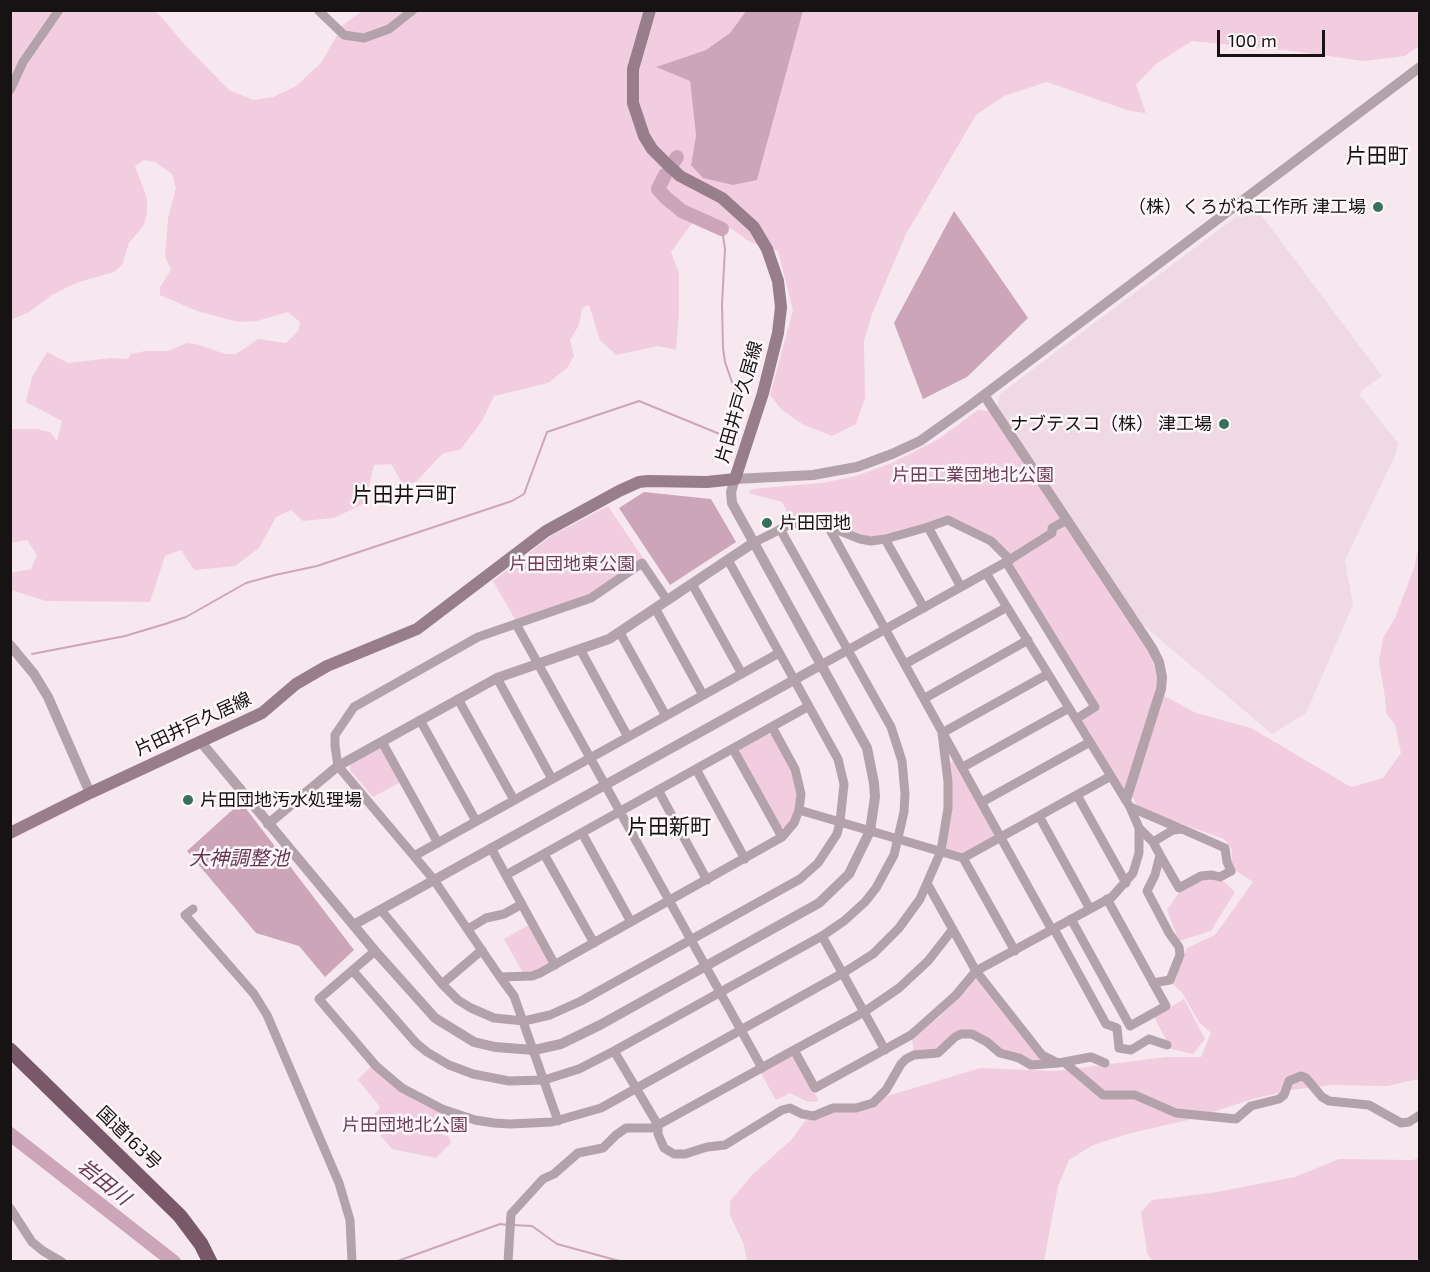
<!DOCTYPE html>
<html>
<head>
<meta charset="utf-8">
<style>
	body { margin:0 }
	#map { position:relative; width:1430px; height:1272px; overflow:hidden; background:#f7e8ef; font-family:"Exo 2",sans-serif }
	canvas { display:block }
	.frame { position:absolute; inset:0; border:12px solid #171214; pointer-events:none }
	.scale { position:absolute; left:1217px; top:30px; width:108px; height:27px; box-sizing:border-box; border:3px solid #171214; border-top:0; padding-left:8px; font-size:18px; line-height:21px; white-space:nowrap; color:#171214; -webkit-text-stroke:4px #fef8fb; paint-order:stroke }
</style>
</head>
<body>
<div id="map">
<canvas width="1430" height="1272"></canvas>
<div class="frame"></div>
<div class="scale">100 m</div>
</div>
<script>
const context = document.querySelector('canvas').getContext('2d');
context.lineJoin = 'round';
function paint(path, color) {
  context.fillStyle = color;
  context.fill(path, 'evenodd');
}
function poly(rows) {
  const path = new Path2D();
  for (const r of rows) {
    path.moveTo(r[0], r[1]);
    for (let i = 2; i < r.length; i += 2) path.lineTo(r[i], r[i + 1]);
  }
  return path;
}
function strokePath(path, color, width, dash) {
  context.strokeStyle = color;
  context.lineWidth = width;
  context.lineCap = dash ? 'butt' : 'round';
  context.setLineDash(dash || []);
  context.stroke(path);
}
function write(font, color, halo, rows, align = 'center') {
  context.font = font + ' "Exo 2","Noto Sans JP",sans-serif';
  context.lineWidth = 5;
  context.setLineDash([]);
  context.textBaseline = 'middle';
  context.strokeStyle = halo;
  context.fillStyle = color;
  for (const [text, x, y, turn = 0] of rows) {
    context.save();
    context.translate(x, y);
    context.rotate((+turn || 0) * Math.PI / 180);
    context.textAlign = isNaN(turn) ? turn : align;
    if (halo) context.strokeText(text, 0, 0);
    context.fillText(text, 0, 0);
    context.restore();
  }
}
const built = poly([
	[1253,204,1382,376,1361,391,1360,395,1398,443,1395,456,1345,560,1353,605,1306,713,1272,734,1137,620,997,406,1000,394]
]);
const green = poly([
	[11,11,156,11,186,46,229,90,253,100,273,97,296,86,321,63,343,25,362,11,746,11,730,33,706,50,657,67,690,81,696,135,691,165,757,180,803,11,1419,11,1419,46,1405,56,1364,61,1292,51,1192,41,1156,64,1136,85,1146,113,1130,111,1047,82,1004,96,976,115,906,234,872,314,864,341,865,398,856,424,832,436,802,424,781,409,770,395,793,310,778,251,750,242,733,230,700,212,671,252,679,273,679,311,676,350,658,346,616,355,600,340,589,305,582,308,579,325,570,340,574,356,567,368,548,383,494,396,482,421,461,449,442,454,417,481,404,486,391,464,374,465,365,503,334,518,303,521,291,510,276,517,259,548,235,566,194,570,181,550,165,556,150,602,46,601,11,590,11,573,31,569,37,555,27,540,11,543,11,429,37,429,50,432,57,441,62,421,26,402,32,377,47,352,68,363,111,358,128,359,131,354,145,351,168,351,187,343,196,344,225,354,236,354,258,339,286,343,299,330,300,322,288,312,257,321,238,322,197,311,160,295,160,287,171,270,165,257,168,218,176,188,172,174,155,162,144,160,135,166,147,198,147,213,144,225,129,243,122,265,114,272,76,283,52,295,29,312,11,320],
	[978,410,991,411,1150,652,1157,677,1155,691,1196,713,1251,728,1351,787,1383,778,1401,753,1395,725,1386,713,1385,698,1379,661,1383,638,1395,618,1414,568,1418,549,1419,548,1419,1079,1387,1086,1332,1085,1291,1090,1253,1099,1188,1120,1131,1133,1093,1145,1069,1160,1058,1186,1044,1261,747,1261,744,1245,730,1215,730,1201,752,1175,792,1139,805,1121,980,1068,1055,1071,1166,1057,1201,1057,1211,1033,1199,1022,1183,994,1171,982,1187,948,1215,935,1253,882,1231,867,1232,849,1224,839,1138,808,1127,786,1125,793,1082,724,1083,718,1098,709,1012,567,1007,553,949,517,877,536,866,536,817,519,791,520,782,502,748,493,752,489,822,483,856,476,892,463,937,440],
	[608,506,643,558,589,594,516,621,493,581,551,536],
	[767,734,772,735,791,771,797,794,795,810,790,821,786,827,781,828,740,753,740,748],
	[379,748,383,749,401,782,373,797,350,770,350,765],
	[954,760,994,831,993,837,963,853,948,850,946,844,952,809,950,763],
	[1221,879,1235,892,1211,931,1179,941,1167,910,1178,894,1200,880],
	[529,925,549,961,548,965,531,972,523,973,504,939],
	[978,979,1051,1061,1031,1063,1002,1052,972,1031,936,1051,914,1053,912,1038,938,1018,968,989,973,981],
	[1184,999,1205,1039,1193,1054,1167,1048,1168,1043,1154,1017],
	[792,1055,819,1101,808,1102,790,1093,776,1100,760,1072],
	[371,1066,399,1090,415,1100,439,1112,432,1129,449,1137,451,1143,436,1158,392,1149,369,1122,380,1107,358,1080],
	[1419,1158,1419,1261,1153,1262,1147,1253,1141,1212,1152,1200,1211,1193,1295,1177,1339,1159,1413,1160]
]);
const water = poly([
	[746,11,803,11,757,180,733,185,703,178,691,165,696,135,690,81,656,67,706,50,730,33],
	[954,211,1028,318,967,377,923,399,894,323],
	[644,492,711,499,736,542,670,585,619,508],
	[241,802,354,950,325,977,299,946,256,933,187,851]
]);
const stream = poly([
	[32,654,125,636,165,624,186,617,246,583,275,575,317,566,512,501,524,494,547,432,639,401,727,437,737,415,742,398,733,385,725,362,723,348,722,304,725,249,722,229],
	[10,659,11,659],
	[513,1225,532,1226,557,1244,623,1262],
	[395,1262,500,1224,508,1225]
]);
const river = poly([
	[673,163,677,157],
	[665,175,658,189,666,198,682,211,722,229],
	[10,1134,174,1262]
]);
const minor = poly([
	[318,10,344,35,364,38,389,29,413,10],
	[10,90,23,62,59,10],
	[828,526,1052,930],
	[928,527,948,520,991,541,1010,560],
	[780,529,891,727,902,761,905,794,904,812,894,855,876,888,865,902,844,921,822,936,885,1050],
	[885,539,924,608],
	[753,543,789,525,797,523,814,523,828,526,860,539,871,541,885,539,928,527,961,587],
	[1006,562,1052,533,1052,528,1067,520],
	[986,573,1006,562,1095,707,1076,719],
	[692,584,742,674],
	[667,600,642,563,591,598,478,637,354,707,335,735,335,746,338,766,414,856,779,653],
	[655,608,703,695],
	[516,624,762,1068],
	[620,633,666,716],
	[580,649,628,737],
	[905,664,1007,607],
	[497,678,552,779],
	[925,698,1028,640],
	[458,699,514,800],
	[420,720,476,821],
	[942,733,1048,674],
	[382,742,438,843],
	[733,749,782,837],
	[963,767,1069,708],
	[696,769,745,859],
	[658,790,707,880],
	[1077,795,1126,883],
	[982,802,1090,742],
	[1130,807,1179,828],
	[799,810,963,858,1111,776],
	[1039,816,1090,909],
	[1139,828,1153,842,1160,855,1155,875,1147,891,1169,933,1179,947,1180,955,1170,980,1153,983],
	[582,833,631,922],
	[1153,842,1173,830,1182,829,1225,848,1227,862,1231,871,1220,877,1212,875,1201,876,1179,888,1160,855],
	[491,848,555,965],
	[544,854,594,943],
	[414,856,434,880,500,977,532,976,540,973,782,837,794,823,799,810,801,794,795,769,772,727],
	[963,858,1015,951],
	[506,875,809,706],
	[928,885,976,971,1042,1055,1058,1063,1064,1062,1103,1095,1135,1095,1176,1113,1236,1119,1251,1106,1279,1099,1284,1095,1289,1081,1301,1076,1306,1078,1322,1097,1329,1101,1369,1105,1401,1123,1409,1122,1420,1115],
	[193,909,185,915,254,994,267,1015,339,1183,350,1220,352,1262],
	[381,910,442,984,458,1000,471,1008,494,1018,524,1021,550,1015,581,1001,800,879,818,863,837,834,840,822,844,784,838,759,728,560],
	[1071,919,1130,1026,1166,1006,1107,899],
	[468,929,486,918,504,914,522,904],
	[1054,929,1106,1024,1117,1028,1119,1048,1131,1050,1149,1039,1167,1045],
	[822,936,614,1051,658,1125,658,1134,664,1148,674,1154,685,1154,707,1147,725,1145,782,1110,790,1108,802,1114,814,1116,833,1108,856,1108,873,1103,886,1090,901,1064,906,1059,914,1055,938,1053,955,1037,961,1034,972,1034,987,1042,1000,1053,1019,1058,1031,1065,1058,1063],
	[375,951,319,999,376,1066,402,1088,442,1109,475,1120,494,1123,510,1124,552,1122,601,1108,843,973,873,954,899,928,920,899,941,851,948,808,948,782,942,733],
	[353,971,416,1043,427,1052,449,1065,473,1074,509,1081,544,1080,579,1069,614,1051],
	[500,977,514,996,558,1121],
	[442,984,482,950],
	[794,1050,864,1012,899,988,928,961,953,929],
	[1064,1062,1091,1057,1105,1063],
	[10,1208,32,1242,43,1251,62,1262],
	[508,1262,511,1214,543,1179,554,1174,578,1153,603,1148,616,1135,626,1128,652,1128,658,1125,794,1050,815,1088,911,1035,956,995,976,971,1112,897,1133,873,1139,853,1139,828,1130,807,986,573,821,665]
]);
const tertiary = poly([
	[984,395,1152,648,1159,662,1162,677,1161,689,1126,800],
	[10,645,34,674,48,697,90,793],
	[200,741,375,951,435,1018,474,1042,495,1047,534,1050,561,1044,600,1025,819,903,849,874,870,831,875,797,874,783,867,748,732,503,731,492,735,479,813,475,857,467,892,454,920,441,972,404,1420,67],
	[268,824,338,766,497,678,609,639,753,543],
	[355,924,821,665]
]);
const secondary = poly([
	[10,833,90,793,262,713,296,684,327,666,417,629,546,531,619,491,639,482,648,481,707,482,735,479,763,393,778,333,781,307,778,281,767,249,754,227,722,198,680,176,668,165,652,149,644,136,633,103,633,69,650,10]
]);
const trunk = poly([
	[10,1050,180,1216,201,1244,210,1262]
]);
const markers = [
	[1378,207,6,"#35715b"],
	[1224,424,6,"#35715b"],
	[767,523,6,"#35715b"],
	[188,800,6,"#35715b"]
];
const poiNames = [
	["（株）くろがね工作所 津工場",1366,207],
	["ナブテスコ（株） 津工場",1212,424],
	["片田団地",779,523,"left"],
	["片田団地汚水処理場",200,800,"left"]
];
const streetNames = [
	["片田井戸久居線",739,402,-74],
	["片田井戸久居線",193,724,-25],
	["国道163号",129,1138,44]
];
const parkNames = [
	["片田工業団地北公園",973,475],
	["片田団地東公園",572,564],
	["片田団地北公園",405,1125]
];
const waterNames = [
	["大神調整池",239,858],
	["岩田川",104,1182,38]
];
const quarterNames = [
	["片田町",1377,156],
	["片田井戸町",404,495],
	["片田新町",669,827]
];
paint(built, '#efd9e4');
paint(green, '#f2cddf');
paint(water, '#cda5b9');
strokePath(stream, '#cda5b9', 2);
strokePath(river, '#cda5b9', 14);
strokePath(minor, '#b4a2aa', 9);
strokePath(tertiary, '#b4a2aa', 10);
strokePath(secondary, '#977e8a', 12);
strokePath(trunk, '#795969', 15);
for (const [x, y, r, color] of markers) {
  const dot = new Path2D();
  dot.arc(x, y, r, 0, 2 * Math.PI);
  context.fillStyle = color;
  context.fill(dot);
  strokePath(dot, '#fef8fb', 2);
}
write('18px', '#171214', '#fef8fb', poiNames, 'right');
write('18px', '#171214', '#fef8fb', streetNames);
write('18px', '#713c59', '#fef8fb', parkNames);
write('italic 20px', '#6a3653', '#fef8fb', waterNames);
write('21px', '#171214', '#fef8fb', quarterNames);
</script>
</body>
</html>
